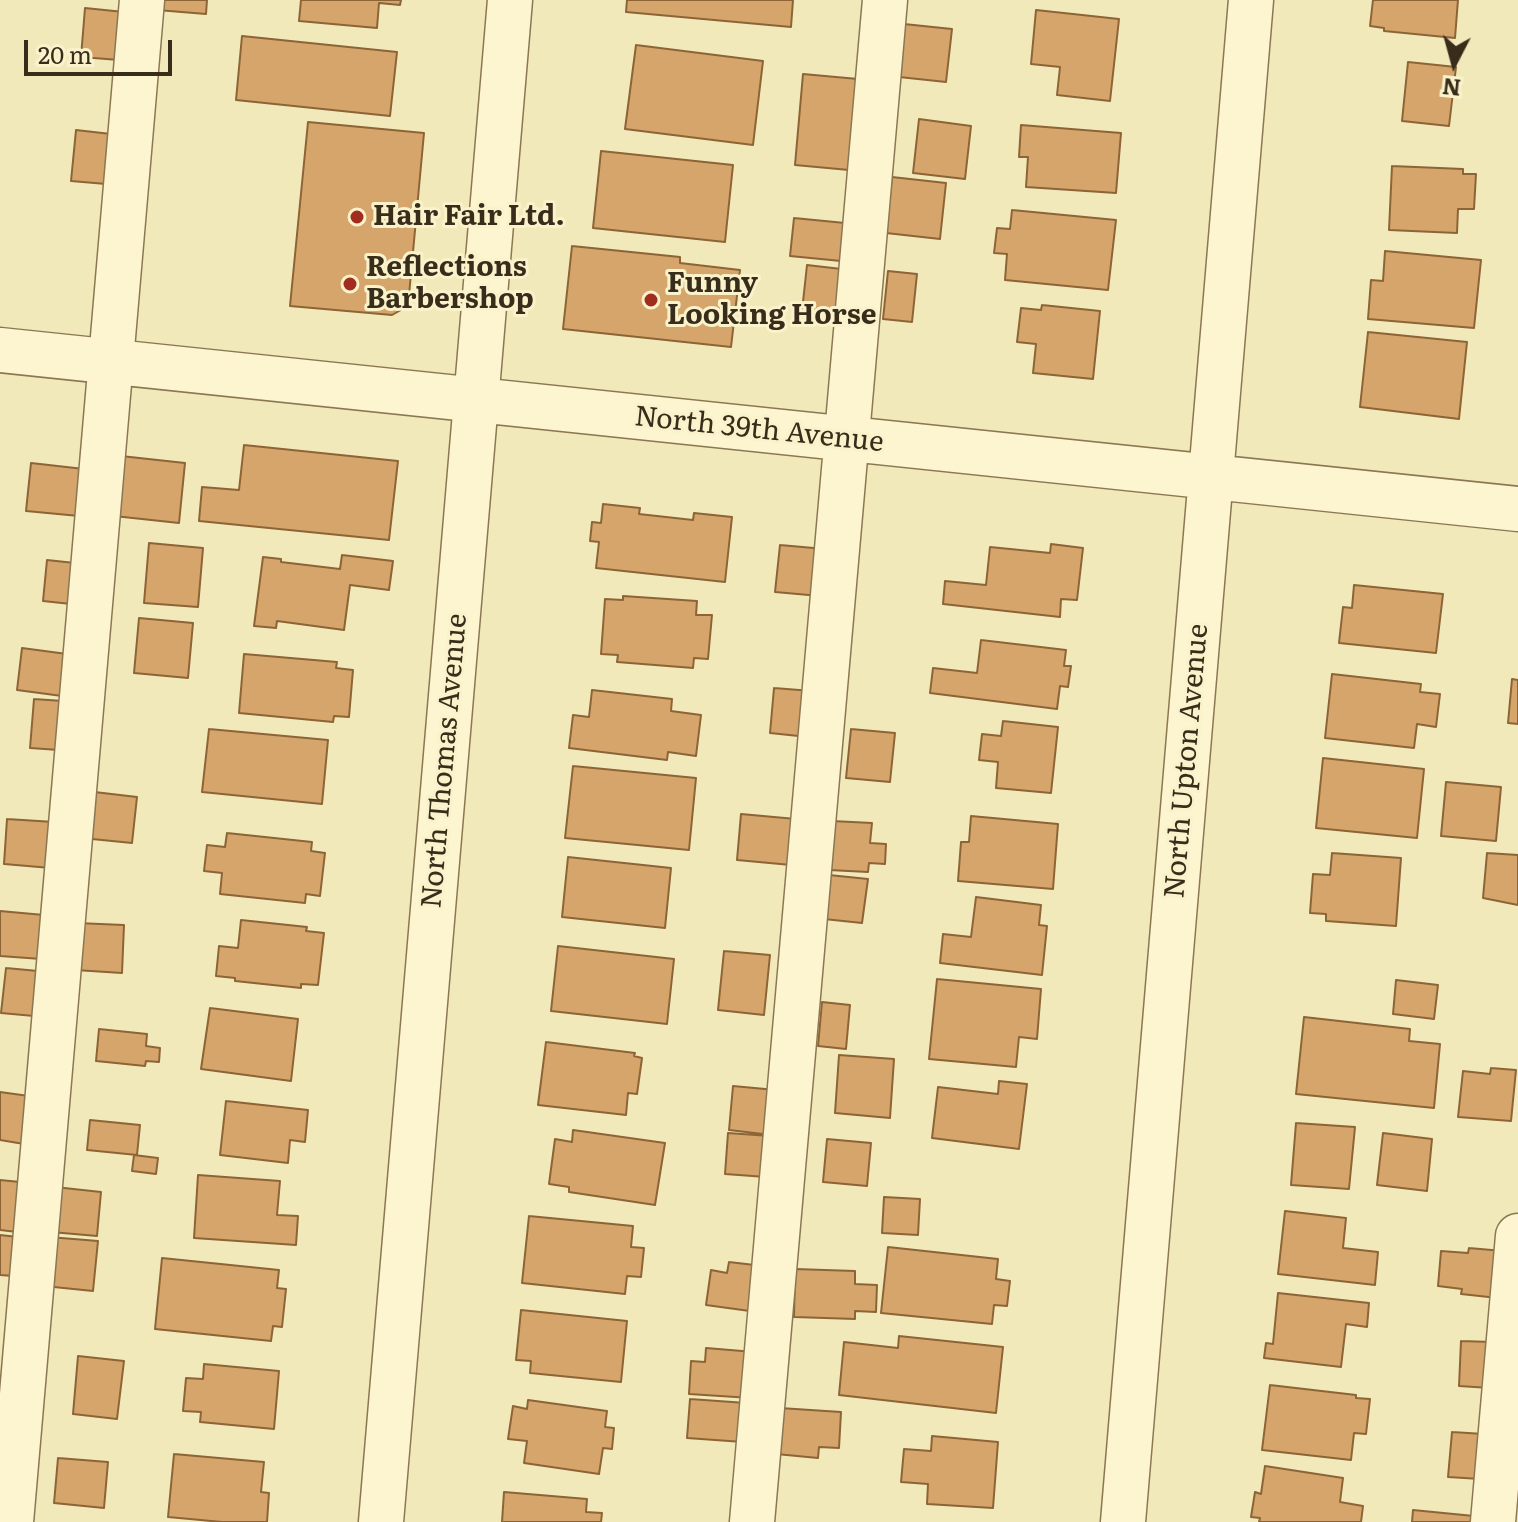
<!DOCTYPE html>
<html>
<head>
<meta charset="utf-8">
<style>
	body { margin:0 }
	#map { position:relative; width:1518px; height:1522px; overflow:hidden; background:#f2e9bb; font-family:Literata,serif }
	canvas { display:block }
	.north { position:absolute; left:1414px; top:24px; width:80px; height:80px; -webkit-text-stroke:6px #f9f2cb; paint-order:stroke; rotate:186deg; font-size:22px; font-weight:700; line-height:32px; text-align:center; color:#382c1a }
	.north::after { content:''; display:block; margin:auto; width:28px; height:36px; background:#382c1a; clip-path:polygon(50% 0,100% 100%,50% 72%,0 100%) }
	.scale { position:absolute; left:24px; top:40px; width:148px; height:36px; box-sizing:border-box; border:4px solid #382c1a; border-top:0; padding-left:10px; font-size:24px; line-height:28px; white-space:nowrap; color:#382c1a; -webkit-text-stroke:6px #f9f2cb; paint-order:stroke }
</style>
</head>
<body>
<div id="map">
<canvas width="1518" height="1522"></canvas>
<div class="north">N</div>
<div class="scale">20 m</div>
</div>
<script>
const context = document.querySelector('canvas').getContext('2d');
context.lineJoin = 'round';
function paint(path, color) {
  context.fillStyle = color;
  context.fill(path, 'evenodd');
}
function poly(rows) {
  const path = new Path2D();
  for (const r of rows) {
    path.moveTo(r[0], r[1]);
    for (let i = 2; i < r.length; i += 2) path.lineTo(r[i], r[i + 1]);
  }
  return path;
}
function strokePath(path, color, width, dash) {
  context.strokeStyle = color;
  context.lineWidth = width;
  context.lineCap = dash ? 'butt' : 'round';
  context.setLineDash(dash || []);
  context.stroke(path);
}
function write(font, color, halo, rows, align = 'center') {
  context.font = font + ' Literata,serif';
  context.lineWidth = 6;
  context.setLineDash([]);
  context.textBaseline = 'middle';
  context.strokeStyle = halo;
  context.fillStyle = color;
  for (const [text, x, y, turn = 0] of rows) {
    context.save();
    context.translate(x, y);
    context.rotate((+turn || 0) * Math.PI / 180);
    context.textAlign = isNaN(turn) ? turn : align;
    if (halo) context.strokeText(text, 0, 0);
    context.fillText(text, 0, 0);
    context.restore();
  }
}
const building = poly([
	[158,0,207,0,206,14,157,10,158,0],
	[301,0,401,0,400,5,379,3,377,28,299,21,301,0],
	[627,0,793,0,791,27,626,12,627,0],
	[1373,0,1458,0,1455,38,1384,31,1384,28,1370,26,1373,0],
	[85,8,124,12,119,60,81,57,85,8],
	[1036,10,1119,19,1110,101,1057,95,1060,67,1031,64,1036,10],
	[904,24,952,29,946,82,899,77,904,24],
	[242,36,397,52,390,116,236,100,242,36],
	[636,45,763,61,753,145,625,129,636,45],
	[1408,62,1456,67,1449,126,1402,121,1408,62],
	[803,74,858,79,849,170,795,165,803,74],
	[919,119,971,126,965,179,913,173,919,119],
	[308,122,424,133,408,306,392,315,290,306,308,122],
	[1021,125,1121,133,1116,193,1026,187,1028,157,1019,157,1021,125],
	[76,130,111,134,106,184,71,181,76,130],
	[601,151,733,165,725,242,593,228,601,151],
	[1392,166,1463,169,1463,174,1476,174,1474,209,1458,209,1457,233,1389,230,1392,166],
	[892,177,946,183,940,239,886,233,892,177],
	[1012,210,1116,220,1108,290,1005,280,1007,254,994,253,997,228,1010,229,1012,210],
	[794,218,845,223,841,261,790,256,794,218],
	[572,246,680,257,680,263,740,270,731,347,563,329,572,246],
	[1385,251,1481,260,1474,328,1368,319,1371,280,1383,281,1385,251],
	[807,265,850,270,846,315,802,311,807,265],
	[888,271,917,274,912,322,883,319,888,271],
	[1042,305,1100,311,1093,379,1033,373,1036,344,1017,342,1021,308,1041,310,1042,305],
	[1368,332,1467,342,1459,419,1360,407,1368,332],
	[244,445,398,461,389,540,199,521,202,487,239,490,244,445],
	[121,456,185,463,179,523,114,516,121,456],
	[31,463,84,469,79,516,26,511,31,463],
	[603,504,640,508,639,514,693,520,694,513,732,517,725,582,596,568,599,542,590,541,592,522,601,523,603,504],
	[149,543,203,548,198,607,144,603,149,543],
	[1051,544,1083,548,1077,600,1061,599,1060,617,943,604,945,581,986,585,990,547,1050,553,1051,544],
	[780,545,825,549,820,596,775,592,780,545],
	[342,555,393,561,389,590,350,585,344,630,277,621,276,628,254,626,263,557,281,559,281,562,340,569,342,555],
	[47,560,75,563,71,604,43,601,47,560],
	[1354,585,1443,594,1436,653,1339,643,1343,607,1352,608,1354,585],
	[623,596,697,601,696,615,712,615,708,659,694,658,693,668,617,662,618,655,601,654,605,599,623,600,623,596],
	[139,618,193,623,188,678,134,673,139,618],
	[981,640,1066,650,1064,666,1071,666,1068,687,1060,686,1057,709,930,693,933,668,977,673,981,640],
	[22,648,67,654,62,696,17,690,22,648],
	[244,654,337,662,336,668,353,670,349,717,334,716,333,722,239,713,244,654],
	[1332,674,1421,684,1420,692,1440,694,1436,727,1417,724,1414,748,1325,738,1332,674],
	[1512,679,1518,680,1518,724,1508,723,1512,679],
	[774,688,812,691,808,737,770,733,774,688],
	[592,690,672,699,671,711,701,715,696,756,668,752,667,760,569,748,573,715,589,717,592,690],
	[34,699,63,701,59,750,30,748,34,699],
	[1003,721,1058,727,1051,793,996,788,998,762,979,760,982,734,1001,736,1003,721],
	[209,729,328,740,322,804,202,792,209,729],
	[851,729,895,733,890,782,846,778,851,729],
	[1323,758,1424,769,1417,838,1316,828,1323,758],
	[573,766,696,778,689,850,565,838,573,766],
	[1446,782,1501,787,1496,841,1441,836,1446,782],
	[86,791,137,797,132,843,82,838,86,791],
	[741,814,796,819,791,865,737,860,741,814],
	[971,816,1058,824,1053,889,958,881,961,842,969,842,971,816],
	[7,819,54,822,51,868,4,864,7,819],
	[832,821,872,823,870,843,886,844,885,864,869,863,868,872,829,870,832,821],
	[227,833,312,842,311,851,325,853,320,896,306,894,305,903,220,894,222,873,204,871,207,845,225,847,227,833],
	[1332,853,1401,858,1396,926,1326,921,1326,914,1310,913,1313,874,1330,875,1332,853],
	[1487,853,1518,855,1518,905,1483,898,1487,853],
	[568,857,671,868,665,928,562,917,568,857],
	[829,875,868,879,862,923,824,919,829,875],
	[976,897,1041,905,1039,925,1047,926,1042,975,940,963,943,934,971,937,976,897],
	[0,911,44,915,41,959,0,956,0,911],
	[241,920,307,927,306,931,324,933,318,985,301,984,301,988,235,981,235,978,216,976,219,946,238,948,241,920],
	[77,923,124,925,122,973,75,970,77,923],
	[558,946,674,959,667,1024,551,1011,558,946],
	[724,951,770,955,764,1015,718,1010,724,951],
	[6,968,38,971,34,1016,1,1013,6,968],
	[937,979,1041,989,1037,1039,1019,1037,1016,1067,929,1059,937,979],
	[1396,980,1438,985,1434,1019,1393,1014,1396,980],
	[822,1002,850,1005,846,1049,818,1046,822,1002],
	[210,1008,298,1019,291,1081,201,1069,210,1008],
	[1304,1017,1410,1029,1409,1041,1440,1044,1434,1108,1296,1094,1304,1017],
	[99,1029,147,1034,146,1046,160,1048,159,1062,146,1061,145,1066,96,1061,99,1029],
	[546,1042,635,1053,634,1056,642,1058,637,1094,628,1093,626,1115,538,1105,546,1042],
	[839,1055,894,1059,890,1118,835,1113,839,1055],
	[1491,1068,1516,1070,1511,1121,1458,1117,1463,1071,1490,1074,1491,1068],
	[999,1081,1027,1084,1019,1149,932,1138,938,1087,998,1094,999,1081],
	[733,1086,776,1090,771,1135,729,1130,733,1086],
	[0,1092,29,1096,24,1144,0,1140,0,1092],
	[226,1101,308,1110,305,1142,290,1140,288,1163,220,1155,226,1101],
	[90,1120,140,1125,137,1155,87,1150,90,1120],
	[1296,1123,1355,1127,1349,1189,1291,1185,1296,1123],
	[573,1130,665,1143,655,1205,569,1192,569,1187,549,1184,555,1139,572,1142,573,1130],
	[728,1133,770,1136,766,1177,725,1174,728,1133],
	[1383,1133,1432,1139,1427,1191,1377,1185,1383,1133],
	[827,1139,871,1143,867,1186,823,1182,827,1139],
	[134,1155,158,1158,156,1174,132,1171,134,1155],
	[198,1175,280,1181,277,1215,298,1216,296,1245,194,1238,198,1175],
	[0,1180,20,1182,17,1232,0,1230,0,1180],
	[55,1187,101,1192,97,1236,51,1232,55,1187],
	[884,1197,920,1199,918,1235,882,1233,884,1197],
	[1285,1211,1346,1218,1343,1248,1378,1252,1375,1285,1278,1274,1285,1211],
	[529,1216,633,1226,631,1247,644,1248,641,1277,627,1276,625,1294,522,1283,529,1216],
	[0,1235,18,1237,13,1276,0,1275,0,1235],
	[49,1237,98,1241,93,1291,44,1286,49,1237],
	[888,1247,998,1259,996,1279,1010,1281,1007,1306,994,1305,992,1324,881,1313,888,1247],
	[1469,1248,1503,1251,1498,1298,1461,1294,1462,1289,1438,1286,1441,1251,1468,1253,1469,1248],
	[162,1258,279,1270,277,1288,286,1289,282,1327,273,1326,271,1341,155,1329,162,1258],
	[729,1262,763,1266,757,1312,706,1305,711,1270,727,1273,729,1262],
	[795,1269,855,1271,855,1284,877,1285,876,1312,855,1311,855,1319,794,1317,795,1269],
	[1278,1293,1369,1303,1367,1327,1346,1324,1341,1367,1264,1358,1266,1343,1273,1344,1278,1293],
	[521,1310,627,1321,621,1382,530,1373,531,1361,516,1360,521,1310],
	[899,1336,1003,1347,996,1413,839,1395,844,1342,898,1348,899,1336],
	[1461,1341,1492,1342,1490,1388,1459,1386,1461,1341],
	[706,1348,754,1352,751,1398,689,1394,691,1361,705,1362,706,1348],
	[78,1356,124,1361,117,1419,73,1414,78,1356],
	[204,1364,279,1371,274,1429,200,1422,201,1412,183,1411,186,1378,203,1379,204,1364],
	[1270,1385,1356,1395,1356,1398,1370,1399,1366,1434,1354,1433,1351,1460,1262,1450,1270,1385],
	[690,1399,746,1403,743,1442,687,1438,690,1399],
	[528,1400,607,1411,605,1427,614,1428,612,1449,603,1448,599,1474,524,1463,527,1441,508,1439,513,1406,527,1409,528,1400],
	[780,1408,841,1412,839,1448,819,1447,818,1458,776,1454,780,1408],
	[1452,1432,1484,1434,1480,1479,1448,1477,1452,1432],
	[932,1436,998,1442,993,1508,927,1504,928,1484,901,1482,904,1449,931,1451,932,1436],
	[174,1454,264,1462,261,1492,269,1493,267,1522,222,1522,168,1517,174,1454],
	[58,1458,108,1462,104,1508,54,1503,58,1458],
	[1265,1466,1343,1478,1340,1502,1363,1506,1361,1522,1259,1522,1260,1518,1251,1517,1255,1492,1261,1494,1265,1466],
	[504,1492,587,1499,586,1512,602,1513,601,1522,502,1522,504,1492],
	[1413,1510,1474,1516,1474,1522,1412,1522,1413,1510]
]);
const minor = poly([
	[0,350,1518,509],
	[11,1522,142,0],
	[381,1522,510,0],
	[752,1522,885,0],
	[1123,1522,1251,0],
	[1493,1522,1518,1236]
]);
const markers = [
	[357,217,8,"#a02d1d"],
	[350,284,8,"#a02d1d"],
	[651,300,8,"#a02d1d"]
];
const poiNames = [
	["Hair Fair Ltd.",373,217],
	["Reflections",366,268],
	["Barbershop",366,300],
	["Funny",667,284],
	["Looking Horse",667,316]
];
const streetNames = [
	["North 39th Avenue",759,430,6],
	["North Thomas Avenue",445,761,-85],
	["North Upton Avenue",1187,761,-85]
];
paint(building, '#d5a56c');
strokePath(building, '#8d6436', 2);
strokePath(minor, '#8b7853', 47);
strokePath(minor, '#fcf5cf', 44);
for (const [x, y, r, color] of markers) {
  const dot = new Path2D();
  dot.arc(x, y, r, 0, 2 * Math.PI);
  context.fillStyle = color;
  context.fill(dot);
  strokePath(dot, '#f9f2cb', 3);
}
write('bold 28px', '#382c1a', '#f9f2cb', poiNames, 'left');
write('28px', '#382c1a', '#f9f2cb', streetNames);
</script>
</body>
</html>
